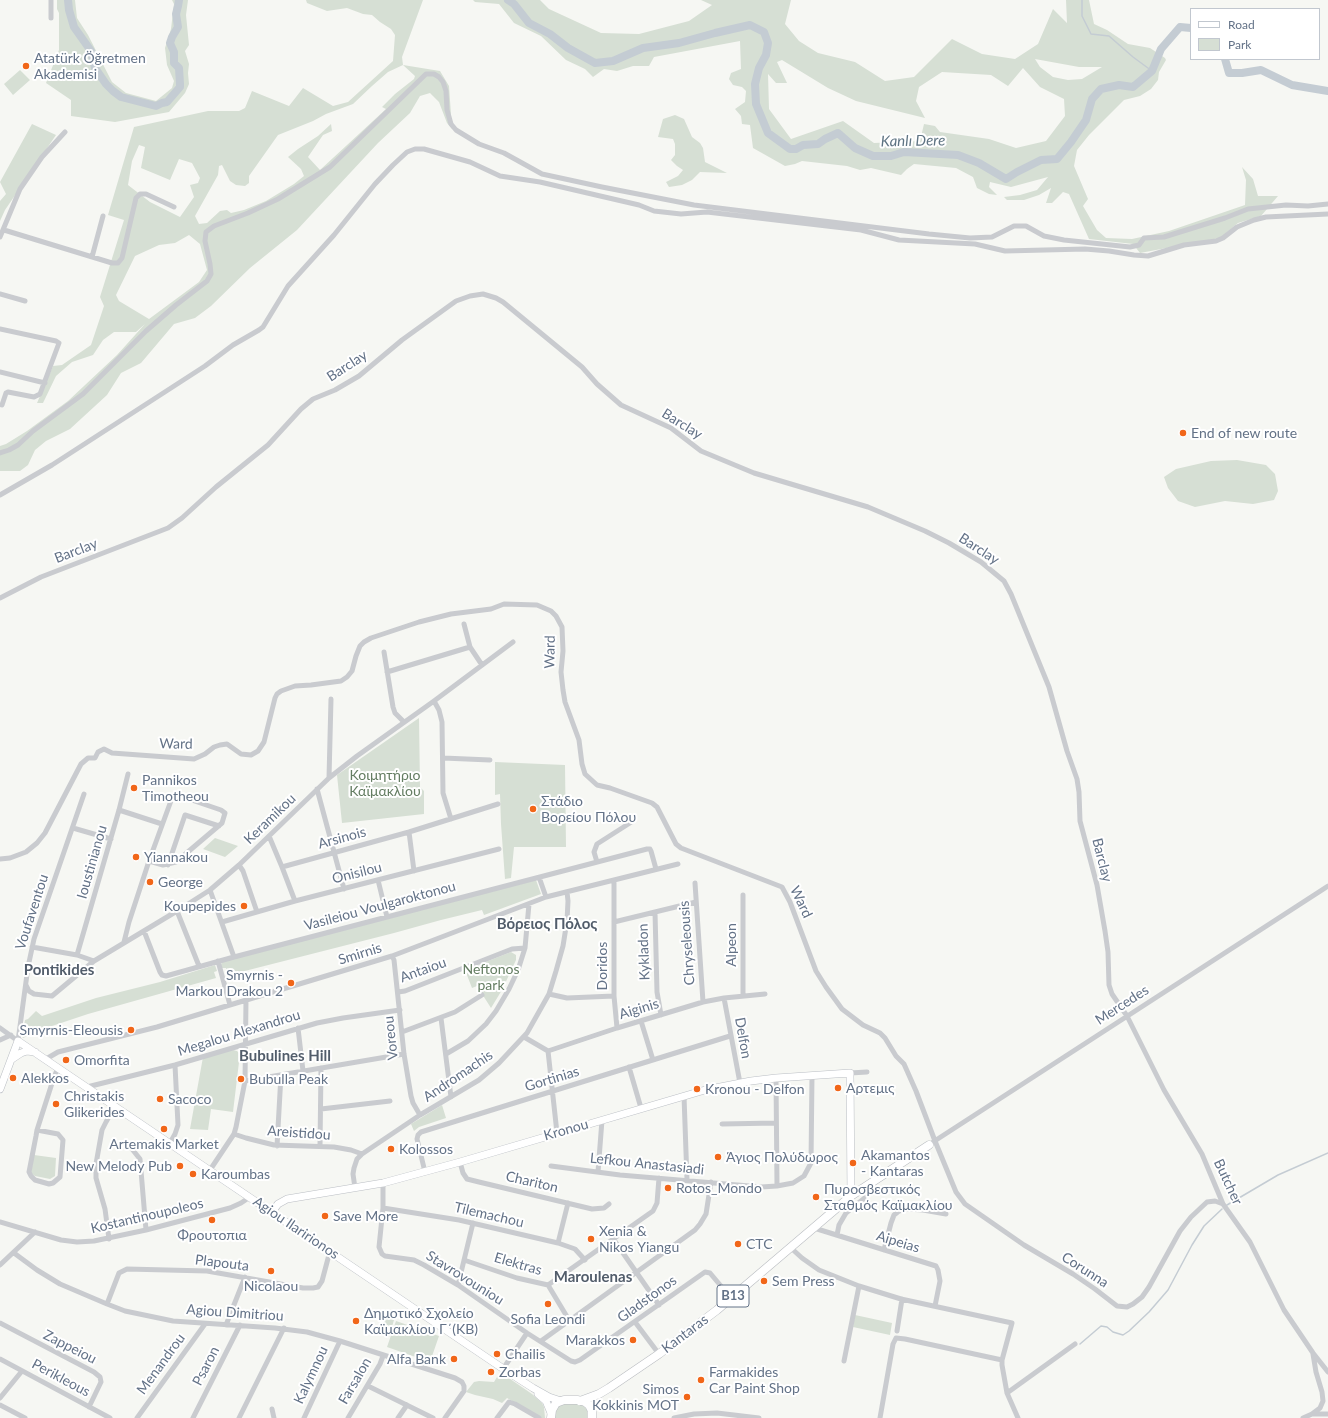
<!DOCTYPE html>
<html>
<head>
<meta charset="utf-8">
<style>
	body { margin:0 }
	#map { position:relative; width:1328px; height:1418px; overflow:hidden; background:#f6f7f3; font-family:Lato,sans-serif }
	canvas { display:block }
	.legend { position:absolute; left:1190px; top:8px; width:130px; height:52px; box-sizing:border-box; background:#fff; border:1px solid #c1c7cf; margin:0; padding:5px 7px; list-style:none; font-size:12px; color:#637287 }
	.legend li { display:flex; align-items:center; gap:8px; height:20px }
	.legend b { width:20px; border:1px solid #c1c7cf }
</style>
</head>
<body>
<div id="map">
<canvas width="1328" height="1418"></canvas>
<ul class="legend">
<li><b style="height:5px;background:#fff"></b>Road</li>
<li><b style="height:11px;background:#d6dfd4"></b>Park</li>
</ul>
</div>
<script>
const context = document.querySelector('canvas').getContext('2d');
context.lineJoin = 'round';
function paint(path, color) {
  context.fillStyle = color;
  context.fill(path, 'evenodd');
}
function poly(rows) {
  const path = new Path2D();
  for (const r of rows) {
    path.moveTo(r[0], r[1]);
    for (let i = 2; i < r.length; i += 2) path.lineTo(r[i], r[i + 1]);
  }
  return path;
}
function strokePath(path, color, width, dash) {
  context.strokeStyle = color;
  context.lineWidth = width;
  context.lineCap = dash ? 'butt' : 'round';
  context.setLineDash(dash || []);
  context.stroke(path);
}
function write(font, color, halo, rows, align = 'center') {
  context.font = font + ' Lato,sans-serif';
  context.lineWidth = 4;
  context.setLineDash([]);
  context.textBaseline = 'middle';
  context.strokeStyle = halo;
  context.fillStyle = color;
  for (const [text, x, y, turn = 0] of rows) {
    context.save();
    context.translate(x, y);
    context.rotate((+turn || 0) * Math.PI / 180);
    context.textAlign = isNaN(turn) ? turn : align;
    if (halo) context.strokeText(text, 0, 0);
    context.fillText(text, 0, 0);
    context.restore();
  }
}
const green = poly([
	[57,0,75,0,77,18,88,35,112,82,126,93,156,101,172,88,174,81,167,65,165,48,171,29,174,4,172,0,188,0,186,15,189,45,185,51,189,64,188,73,189,84,185,93,169,112,115,122,71,116,71,100,46,83,59,50,59,13,57,9],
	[306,0,423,0,402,57,403,65,440,71,449,86,452,129,447,123,439,102,430,93,420,96,410,113,378,143,297,230,250,268,211,306,195,318,174,324,141,363,121,373,107,395,70,429,46,441,35,450,28,465,20,471,0,471,0,446,6,444,27,431,68,401,117,355,145,324,136,332,114,332,103,340,93,355,72,362,56,376,43,403,37,403,53,366,62,365,91,345,104,306,100,297,124,220,108,215,134,127,208,111,239,111,245,108,252,91,289,106,303,88,333,106,348,102,393,61,395,35,391,29,380,22,372,15,363,14,347,8,327,11,307,3],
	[403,65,415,76,414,79,395,94,382,107,386,109,320,170,308,157,323,135,332,131,331,124,318,136,298,149,288,157,301,169,304,176,294,184,266,201,244,210,231,213,227,210,220,211,207,223,199,224,195,216,218,175,219,166,222,165,230,181,236,185,245,186,249,183,249,176,278,135,313,121,326,114,353,104,372,86,388,72],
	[139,145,145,147,141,168,170,180,179,159,192,163,200,178,198,183,190,185,194,197,180,217,150,202,128,185,132,161],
	[189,235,200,244,207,270,199,282,149,319,119,301,116,295,135,256,159,245,175,243],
	[473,0,540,0,549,9,601,33,639,34,689,21,712,5,701,0,791,0,785,24,799,41,818,53,855,62,885,81,914,77,952,39,982,54,1015,59,1038,44,1053,9,1067,23,1066,0,1089,0,1094,24,1107,30,1128,44,1150,48,1165,58,1166,60,1159,72,1158,80,1151,89,1140,96,1124,100,1089,135,1077,150,1074,166,1088,199,1083,206,1097,230,1106,238,1132,239,1169,231,1245,205,1246,180,1242,167,1253,179,1258,196,1278,196,1261,216,1238,223,1220,238,1140,253,1133,244,1089,239,1069,194,1063,192,1052,203,1046,203,1051,188,1039,195,1024,200,1007,200,1004,197,1020,195,1037,190,1048,177,1011,187,990,182,989,187,997,195,989,194,977,188,973,177,956,168,914,164,907,169,901,175,871,168,860,170,847,166,802,161,795,164,785,166,753,148,750,125,742,124,741,116,735,109,745,102,746,91,742,87,733,85,729,79,731,73,741,69,740,41,654,57,649,66,633,66,617,71,604,69,593,77,585,69,566,60,541,36,514,23,499,4,475,2],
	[1035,59,1079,67,1102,67,1082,79,1068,80,1053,77,1040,67],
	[782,60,828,88,856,101,925,118,916,101,919,87,942,72,991,75,1008,86,1023,68,1040,87,1064,99,1065,116,1046,141,1016,148,989,139,940,132,935,126,924,124,920,141,874,143,843,121,791,139,769,109,768,74,776,83,787,83,777,62],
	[20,70,30,80,13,95,4,84],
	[675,115,684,119,692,137,700,143,703,148,705,162,727,173,700,172,692,180,682,185,669,187,666,182,678,176,683,170,677,166,671,160,675,155,675,144,673,139,658,137,663,119],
	[32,124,56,135,5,210,0,221,0,201,6,194,0,182],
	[1237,460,1266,465,1275,474,1278,491,1274,500,1253,504,1225,501,1195,507,1178,501,1168,488,1164,477,1176,469,1211,461],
	[419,718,420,787,424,791,424,814,342,823,337,775],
	[495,762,565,765,566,847,514,847,511,878,505,879,501,824,500,794,495,795],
	[215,838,238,846,225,857,203,849],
	[536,880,541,894,484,915,482,910,441,920,394,933,229,975,226,968,222,968,221,965,222,962],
	[511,952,516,955,516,960,502,990,491,1008,477,986,472,988,465,970],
	[215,965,217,971,214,972,216,978,88,1014,52,1026,42,1032,40,1030,23,1038,22,1036,25,1020,28,1019,36,1011,42,1016,96,998,160,982],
	[233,1050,237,1051,239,1053,239,1062,233,1112,211,1109,208,1130,190,1129,203,1057],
	[442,1105,446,1118,419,1127,414,1131,411,1124],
	[34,1155,56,1158,55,1176,50,1179,35,1176,32,1174,31,1172],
	[855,1315,892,1323,890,1335,853,1327],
	[385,1317,394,1320,389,1337,380,1334],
	[396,1321,439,1336,430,1362,387,1347],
	[500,1372,532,1394,542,1403,544,1407,545,1418,541,1418,507,1398,502,1403,493,1399,475,1395,466,1392,474,1382,479,1381,494,1382],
	[564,1403,573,1403,583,1405,587,1410,587,1418,554,1418,555,1408]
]);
const stream = poly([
	[1082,0,1082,16,1091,34,1109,36,1133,57,1152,71],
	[1227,1205,1278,1175,1328,1153],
	[1080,1344,1101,1326,1107,1327,1113,1332,1123,1335,1129,1331,1149,1312,1168,1290,1192,1245,1204,1226,1222,1209]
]);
const river = poly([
	[68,0,69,10,74,27,91,51,95,68,106,84,113,91,121,97,156,106,162,103,167,102,180,87,180,84,179,68,174,63,174,52,170,43,172,37,178,27,176,14,178,6,179,0],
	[508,0,514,4,529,23,550,34,568,48,595,63,613,61,643,48,679,43,715,33,750,25,764,32,768,43,766,55,759,68,755,84,756,104,768,133,790,149,796,149,803,145,818,144,825,139,838,133,855,148,873,156,891,156,904,152,958,155,979,163,1006,179,1017,172,1041,160,1057,159,1071,142,1086,120,1092,99,1101,89,1119,85,1133,87,1152,71,1161,49,1180,27,1191,28],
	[1225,59,1229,73,1242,73,1261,70,1292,85,1328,91]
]);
const street = poly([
	[51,18,51,0],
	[4,230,112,263,118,263,122,258,136,198,140,194,146,194,174,207],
	[0,237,20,189,42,157,65,132],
	[92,257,103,216],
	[0,294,25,301],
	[0,329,56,341,59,343,40,394,34,397,8,392,6,393,2,405],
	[0,372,45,383],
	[0,453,9,450,18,445,33,431,83,394,146,331,176,305,207,281,211,274,210,264,205,241,206,232,214,226,248,213,278,199,330,167,426,74,434,74,439,77,443,82,446,91,447,110,451,124,456,130,479,144,504,153,542,174,602,187,694,205,929,234,970,238,992,237,1014,226,1026,226,1044,236,1064,240,1130,247,1139,245,1144,238,1164,237,1225,218,1248,209,1286,205,1308,206,1328,204],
	[0,495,52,465,205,366,233,345,259,330,263,327,288,286,334,235,375,184,393,165,407,152,415,149,424,149,470,162,500,176,540,182,639,205,654,211,681,214,707,212,861,230,899,240,975,244,1005,251,1085,249,1109,251,1134,255,1148,256,1184,245,1216,241,1223,238,1237,227,1254,220,1266,217,1328,214],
	[0,598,41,577,168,528,182,518,216,487,268,445,301,409,313,399,335,390,359,376,402,340,456,301,470,296,483,294,496,298,503,302,582,367,597,384,621,405,671,428,701,451,754,473,868,507,925,531,949,543,981,562,1004,581,1011,594,1049,687,1067,751,1077,779,1079,792,1080,821,1097,885,1105,931,1108,952,1109,985,1112,994,1127,1016,1164,1090,1202,1154,1223,1204,1250,1242,1284,1310,1313,1353,1328,1372],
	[464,624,470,647,482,665],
	[384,652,393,707,395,713,404,722],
	[387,672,470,647],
	[434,701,439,710,442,722,443,793,451,819],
	[443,758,490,760],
	[329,778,331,699],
	[317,789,344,889],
	[119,810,162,824],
	[73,828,111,839],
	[409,832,414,871],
	[269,836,282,867,295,901],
	[0,859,10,858,26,852,37,843,45,833,81,764,88,758,95,758,98,752,104,749,112,753,194,759,205,754,214,747,220,745,227,744,241,754,251,755,258,751,264,742,275,698,277,694,281,691,295,686,311,685,341,681,347,677,352,671,356,656,360,646,364,642,371,638,419,622,451,614,491,609,504,604,537,605,551,611,556,616,562,627,563,651,561,672,563,690,565,702,579,740,582,764,585,774,597,785,610,788,652,803,657,807,676,844,681,848,782,887,790,902,816,971,826,987,842,1009,863,1025,880,1033,885,1038,896,1056,904,1064,916,1091,935,1141,956,1192,965,1204,1024,1245,1073,1274,1095,1289,1117,1306,1127,1307,1133,1304,1142,1297,1149,1287,1180,1231,1191,1217,1207,1202,1215,1201,1223,1204],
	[597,862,594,852,597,844,633,821],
	[168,865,185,815,219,826],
	[239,865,243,871,257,912],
	[282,867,409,832,498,804],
	[539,877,546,897],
	[378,880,387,917],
	[614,880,614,996,617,1028],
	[695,883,703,1002],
	[210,890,234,957],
	[177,911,199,966],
	[655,912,657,992,661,1015],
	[222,922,295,901,499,849],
	[614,922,696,902],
	[144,931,160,972,162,975,166,976,234,957,647,849,650,849,651,851,656,869],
	[124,942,129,922,149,861,172,798,177,795,221,810,225,813,222,823,176,862,163,865,149,861],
	[32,947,77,955,94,961],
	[77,955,119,810,128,774],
	[392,956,394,960,404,1054,411,1096,413,1103,420,1115],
	[218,961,230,1005],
	[26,985,29,991,34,994,52,996,94,961,177,911,210,890,239,865,329,778,357,756,434,701,513,642],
	[398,992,405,991,512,949,525,948],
	[549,994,567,998,614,996],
	[743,995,743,895],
	[724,998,740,1083],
	[441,1018,451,1097],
	[641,1021,653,1060],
	[0,1028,18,1041,28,967,34,939,84,794],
	[298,1028,303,1071],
	[402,1032,455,1012,482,995],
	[524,1037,548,1051,617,1028,703,1002,724,998,765,994],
	[0,1040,11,1035],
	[548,1051,557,1133],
	[446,1054,468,1041,486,1024,496,1011,509,989,518,970,525,948,529,904],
	[46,1059,58,1052,157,1027,392,956,546,897,678,864],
	[629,1067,641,1108],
	[850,1073,867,1072],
	[776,1078,777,1186],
	[245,1081,404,1054],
	[87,1087,175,1065,317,1023,343,1018,400,1010],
	[684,1096,687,1180],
	[321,1109,390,1101],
	[722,1124,776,1123],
	[37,1130,58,1134,63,1140,60,1177,53,1183,49,1184,35,1180,31,1176,29,1172,36,1136,37,1130,54,1077,58,1068],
	[234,1134,246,1138,274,1145,334,1147,351,1150,362,1154],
	[933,1142,1328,886],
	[170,1143,175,1134,178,1125,175,1065],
	[277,1146,281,1075],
	[320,1146,321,1068],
	[132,1149,140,1159,146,1230],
	[460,1162,463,1173,467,1179,479,1182,592,1209,604,1208,609,1204],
	[551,1166,620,1175,761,1187,777,1186,793,1183,804,1176,811,1163,812,1075],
	[210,1170,234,1134,236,1127,245,1081,246,1000],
	[425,1172,417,1139,418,1135,421,1132,730,1036],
	[598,1172,602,1120],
	[383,1183,383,1208,379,1247,382,1254,385,1256,414,1260,424,1265,458,1285,527,1333,571,1361,575,1362,580,1360,705,1272,710,1273,731,1298],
	[355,1188,353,1174,354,1168,357,1159,362,1154,420,1115,479,1080,499,1063,527,1033,549,994,556,971,563,946,567,921,568,901,567,892],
	[383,1208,459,1220,558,1243,575,1249,585,1260],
	[0,1222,61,1240,77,1242,94,1241,146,1230,230,1208,241,1203,250,1197],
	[814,1228,936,1266,938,1270,940,1281,935,1306],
	[837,1235,839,1225,846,1213,866,1197],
	[109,1239,105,1209,96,1178,96,1164,102,1130,106,1122,115,1106],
	[614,1240,659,1305],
	[558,1243,568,1203],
	[791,1248,802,1258,819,1270,859,1286,901,1299,1012,1323,1002,1360,1002,1365,1007,1393,1018,1418],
	[884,1250,891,1223,894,1215,899,1211,907,1209,923,1210,946,1214],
	[14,1253,37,1270,60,1284,107,1304,125,1311,173,1321,275,1328,307,1332,340,1341,455,1378,462,1382,464,1386,464,1391,445,1418],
	[464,1260,517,1278,548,1285,653,1211,657,1203,659,1178],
	[0,1265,35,1232],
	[458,1285,473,1223],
	[548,1285,569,1320],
	[107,1304,119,1273,127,1269,207,1271,303,1288,313,1288,318,1287,322,1281,330,1251],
	[635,1322,659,1354],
	[0,1323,94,1372,100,1377,101,1382,89,1407],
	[226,1325,245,1277],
	[897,1331,902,1299],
	[541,1341,695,1230,700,1224,706,1214,711,1182],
	[0,1359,110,1418],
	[844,1361,859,1286],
	[503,1369,527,1333],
	[368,1386,433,1418],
	[1007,1393,1075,1344],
	[0,1398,22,1371],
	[0,1405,25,1418],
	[272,1409,274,1418],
	[1312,1414,1328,1414],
	[137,1418,205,1324],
	[193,1418,240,1325],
	[239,1418,284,1328],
	[304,1418,340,1341],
	[348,1418,380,1364,383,1356],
	[398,1418,407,1405],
	[497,1418,509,1402,515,1404,539,1418],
	[674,1418,694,1414,717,1413,759,1418],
	[880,1418,893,1344,896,1338,905,1339,1002,1360],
	[1303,1418,1312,1414,1320,1408,1323,1401,1322,1392,1316,1372,1313,1354]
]);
const secondary = poly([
	[12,1059,21,1053,27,1051,35,1052],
	[0,1089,18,1041,508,1372,533,1388,549,1397,561,1401],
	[272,1212,278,1204,287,1199,383,1183,460,1162,705,1090,751,1081,776,1078,850,1073,851,1196],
	[538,1394,546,1401,551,1413]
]);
const primary = poly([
	[580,1401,599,1394,609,1388,659,1354,717,1310,851,1196,929,1145],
	[551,1418,552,1410,556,1403,564,1400,578,1400,585,1402,589,1405,592,1411,592,1418]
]);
const markers = [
	[26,66,4,"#f16618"],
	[1183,433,4,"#f16618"],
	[134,788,4,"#f16618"],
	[533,809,4,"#f16618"],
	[136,857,4,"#f16618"],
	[150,882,4,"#f16618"],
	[244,906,4,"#f16618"],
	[291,983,4,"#f16618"],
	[131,1030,4,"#f16618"],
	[66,1060,4,"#f16618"],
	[13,1078,4,"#f16618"],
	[241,1079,4,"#f16618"],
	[838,1088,4,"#f16618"],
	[697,1089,4,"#f16618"],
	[160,1099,4,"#f16618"],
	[56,1104,4,"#f16618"],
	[164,1129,4,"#f16618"],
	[391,1149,4,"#f16618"],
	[718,1157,4,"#f16618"],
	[853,1163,4,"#f16618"],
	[180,1166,4,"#f16618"],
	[193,1174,4,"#f16618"],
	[668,1188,4,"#f16618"],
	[816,1197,4,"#f16618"],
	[325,1216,4,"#f16618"],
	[212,1220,4,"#f16618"],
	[591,1239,4,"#f16618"],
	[738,1244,4,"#f16618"],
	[271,1271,4,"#f16618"],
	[764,1281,4,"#f16618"],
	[548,1304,4,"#f16618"],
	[356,1321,4,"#f16618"],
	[633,1340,4,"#f16618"],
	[497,1354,4,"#f16618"],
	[454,1359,4,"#f16618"],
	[491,1372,4,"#f16618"],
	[701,1380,4,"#f16618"],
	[687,1397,4,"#f16618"]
];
const shields = [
	[733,1296,32]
];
const shieldNames = [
	["B13",733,1296]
];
const poiNames = [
	["Atatürk Öğretmen",34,58],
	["Akademisi",34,74],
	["End of new route",1191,433],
	["Pannikos",142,780],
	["Timotheou",142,796],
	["Στάδιο",541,801],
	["Βορείου Πόλου",541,817],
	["Yiannakou",144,857],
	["George",158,882],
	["Koupepides",236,906,"right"],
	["Smyrnis -",283,975,"right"],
	["Markou Drakou 2",283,991,"right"],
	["Smyrnis-Eleousis",123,1030,"right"],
	["Omorfita",74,1060],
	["Alekkos",21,1078],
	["Bubulla Peak",249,1079],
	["Αρτεμις",846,1088],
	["Kronou - Delfon",705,1089],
	["Christakis",64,1096],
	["Glikerides",64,1112],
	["Sacoco",168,1099],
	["Artemakis Market",164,1144,"center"],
	["Kolossos",399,1149],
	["Akamantos",861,1155],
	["- Kantaras",861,1171],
	["Άγιος Πολύδωρος",726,1157],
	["New Melody Pub",172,1166,"right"],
	["Karoumbas",201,1174],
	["Rotos_Mondo",676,1188],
	["Πυροσβεστικός",824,1189],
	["Σταθμός Καϊμακλίου",824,1205],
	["Save More",333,1216],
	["Xenia &",599,1231],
	["Nikos Yiangu",599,1247],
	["Φρουτοπια",212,1235,"center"],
	["CTC",746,1244],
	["Sem Press",772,1281],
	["Nicolaou",271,1286,"center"],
	["Δημοτικό Σχολείο",364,1313],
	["Καϊμακλίου Γ΄(ΚΒ)",364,1329],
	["Sofia Leondi",548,1319,"center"],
	["Marakkos",625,1340,"right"],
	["Chailis",505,1354],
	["Alfa Bank",446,1359,"right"],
	["Zorbas",499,1372],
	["Farmakides",709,1372],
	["Car Paint Shop",709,1388],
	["Simos",679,1389,"right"],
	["Kokkinis MOT",679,1405,"right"]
];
const streetNames = [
	["Barclay",347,366,-33],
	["Barclay",682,424,32],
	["Barclay",979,549,33],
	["Barclay",76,551,-21],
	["Ward",550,652,-89],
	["Ward",176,744,1],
	["Keramikou",270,819,-44],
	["Arsinois",342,838,-15],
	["Barclay",1102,860,76],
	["Ioustinianou",92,862,-74],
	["Onisilou",357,873,-14],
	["Ward",801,902,64],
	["Vasileiou Voulgaroktonou",380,906,-15],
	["Voufaventou",32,912,-72],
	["Chryseleousis",687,943,-94],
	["Alpeon",731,945,-90],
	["Kykladon",644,952,-92],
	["Smirnis",360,954,-17],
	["Doridos",602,966,-90],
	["Antaiou",423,970,-20],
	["Mercedes",1122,1005,-33],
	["Aiginis",639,1009,-17],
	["Megalou Alexandrou",239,1033,-17],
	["Voreou",391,1038,-96],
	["Delfon",743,1038,80],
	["Andromachis",458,1076,-34],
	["Gortinias",552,1079,-17],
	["Kronou",566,1130,-16],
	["Areistidou",299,1133,4],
	["Lefkou Anastasiadi",647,1164,6],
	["Chariton",532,1182,13],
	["Butcher",1228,1182,65],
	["Tilemachou",489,1215,13],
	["Kostantinoupoleos",147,1216,-13],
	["Agiou Ilaririonos",296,1228,34],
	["Aipeias",898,1242,17],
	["Plapouta",222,1263,7],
	["Elektras",518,1264,16],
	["Corunna",1085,1270,33],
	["Stavrovouniou",465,1278,32],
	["Gladstonos",647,1299,-36],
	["Agiou Dimitriou",235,1313,4],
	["Kantaras",685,1334,-37],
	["Zappeiou",70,1347,27],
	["Menandrou",161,1364,-54],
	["Psaron",206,1366,-63],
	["Kalymnou",311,1375,-65],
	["Perikleous",61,1378,28],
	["Farsalon",355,1381,-60]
];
const parkNames = [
	["Κοιμητήριο",385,775],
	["Καϊμακλίου",385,791],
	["Neftonos",491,969],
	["park",491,985]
];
const waterNames = [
	["Kanlı Dere",913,141,-1]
];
const neighbourhoodNames = [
	["Βόρειος Πόλος",547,924],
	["Pontikides",59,970],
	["Bubulines Hill",285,1056],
	["Maroulenas",593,1277]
];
paint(green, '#d6dfd4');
strokePath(stream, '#c4ccd3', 1.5);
strokePath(river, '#c4ccd3', 8);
strokePath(secondary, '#babec4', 8);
strokePath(primary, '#b9bcc1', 9);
strokePath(street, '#c9cbcf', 5);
strokePath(secondary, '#fff', 7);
strokePath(primary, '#fff', 8);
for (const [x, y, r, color] of markers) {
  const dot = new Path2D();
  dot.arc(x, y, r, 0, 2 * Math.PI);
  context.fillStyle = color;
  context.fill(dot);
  strokePath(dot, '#fff', 1.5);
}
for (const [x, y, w] of shields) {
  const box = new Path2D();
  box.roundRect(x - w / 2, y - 11, w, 22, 3);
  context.fillStyle = '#fff';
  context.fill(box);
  strokePath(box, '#637287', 1);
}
write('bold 13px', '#637287', null, shieldNames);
write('14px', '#637287', '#fff', poiNames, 'left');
write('14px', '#637287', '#fff', streetNames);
write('14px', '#647d62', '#fff', parkNames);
write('italic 15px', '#5f7483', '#fff', waterNames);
write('bold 15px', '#525d6b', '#fff', neighbourhoodNames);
</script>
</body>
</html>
